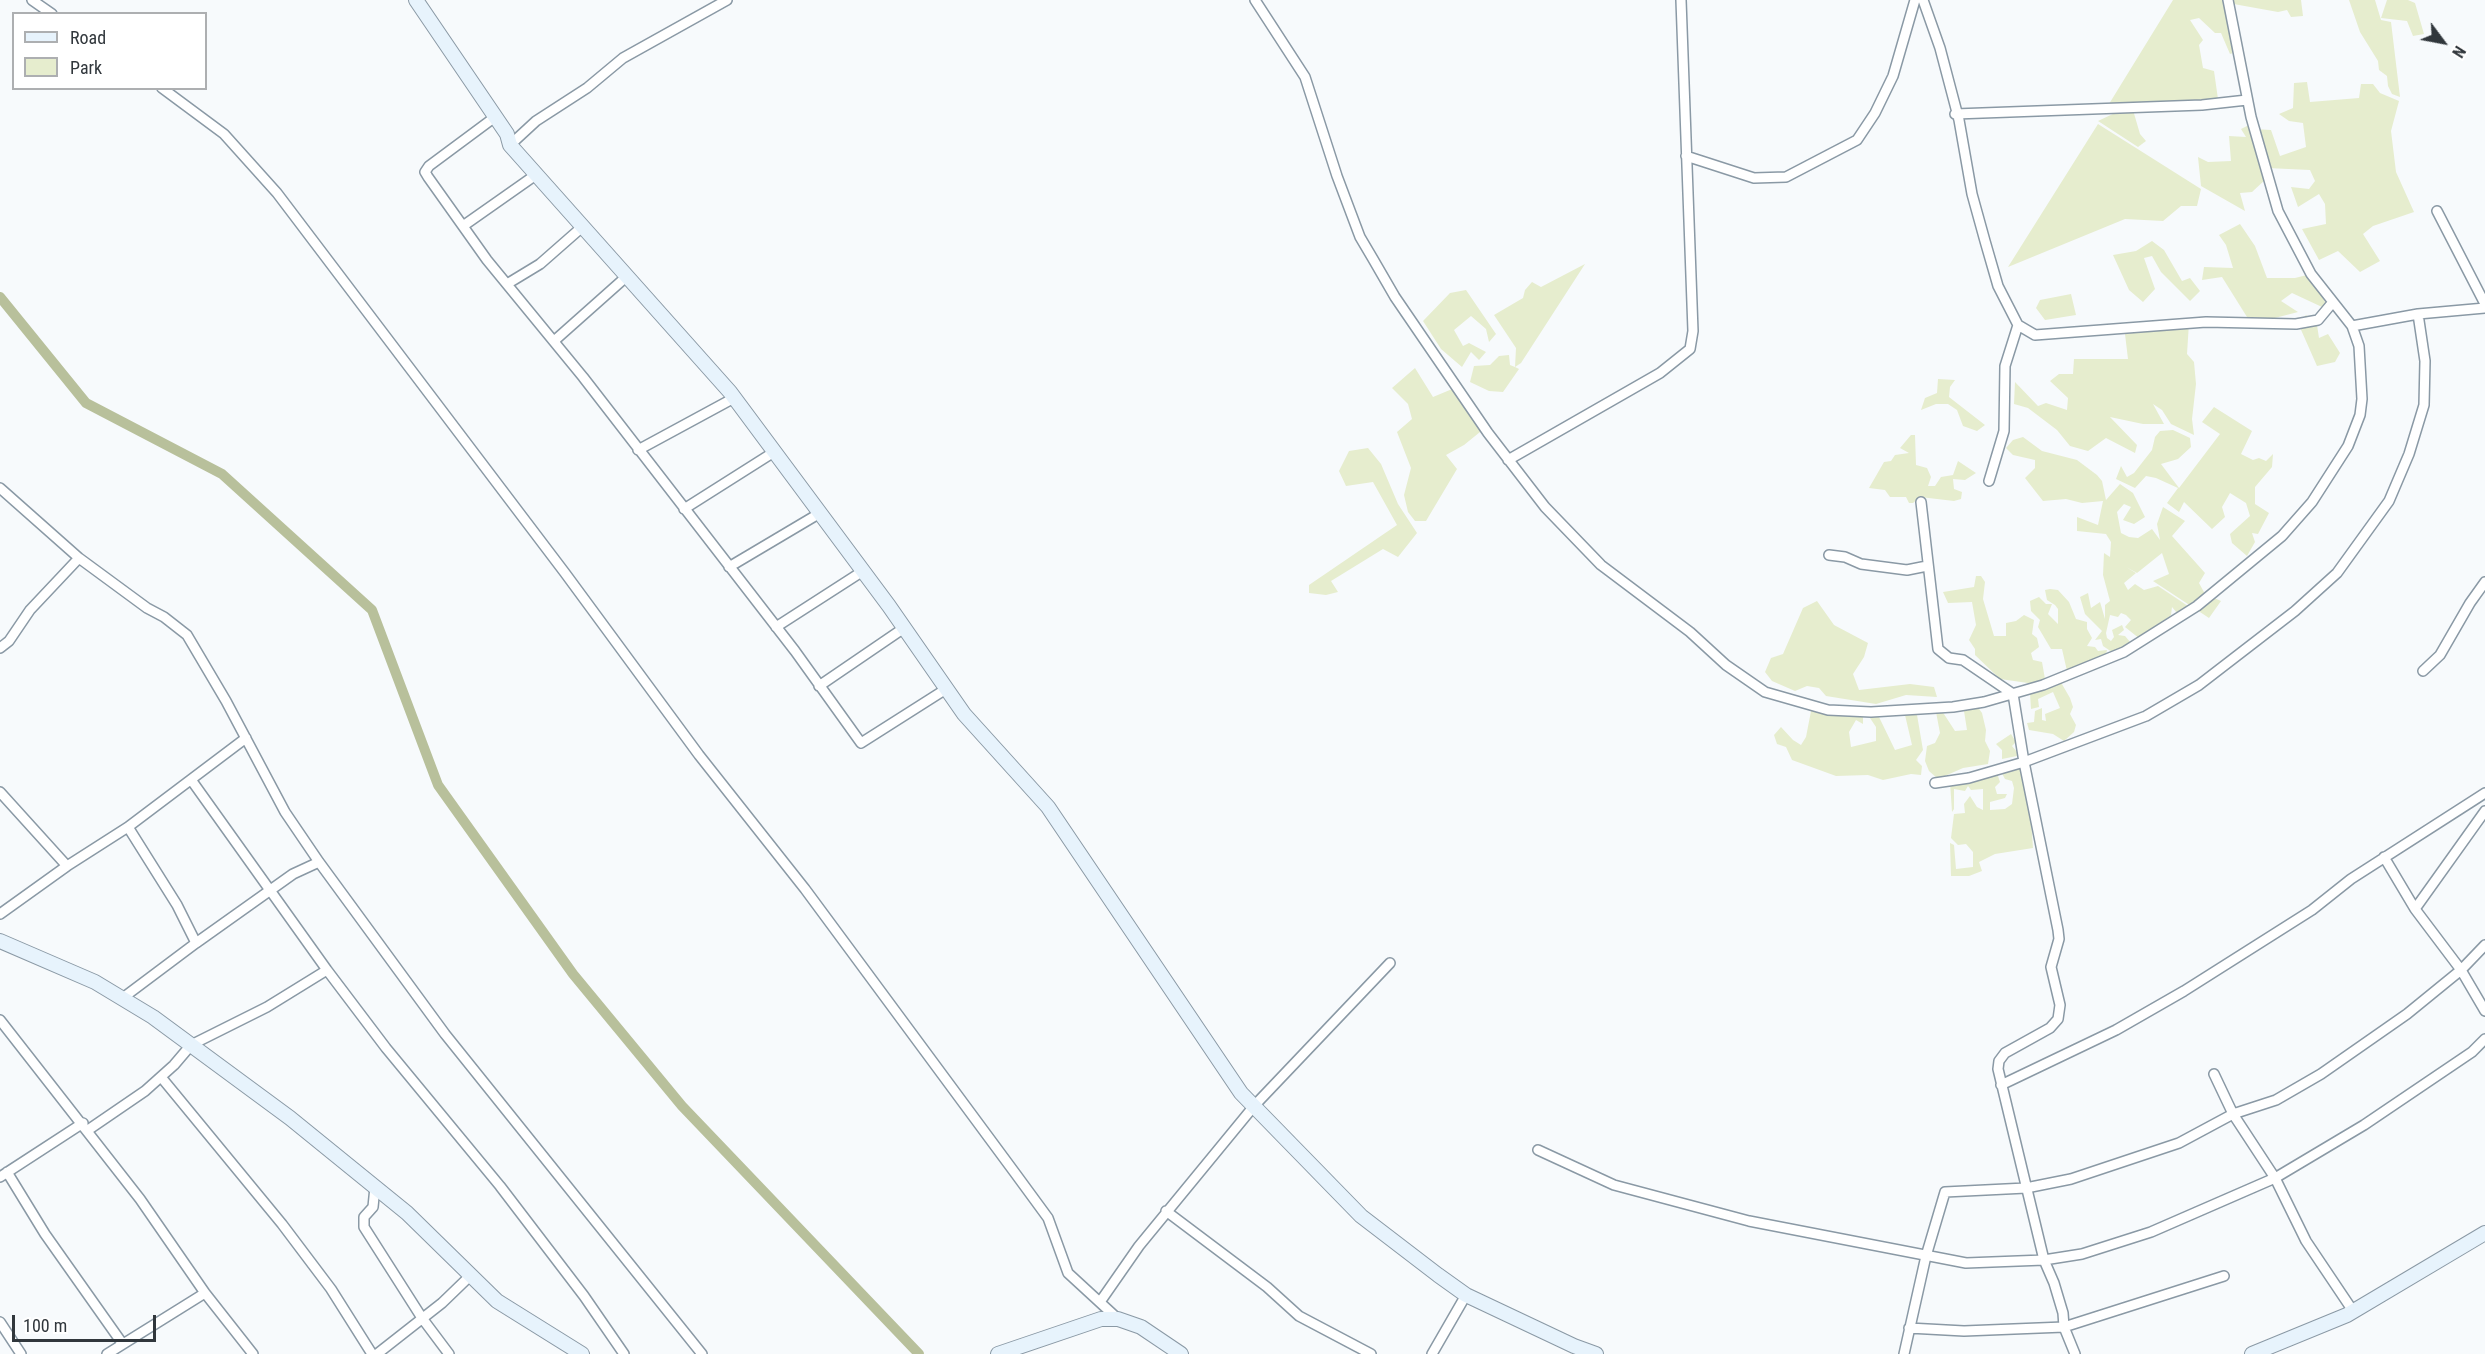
<!DOCTYPE html>
<html>
<head>
<meta charset="utf-8">
<style>
	body { margin:0 }
	#map { position:relative; width:2485px; height:1354px; overflow:hidden; background:#f7fafc; font-family:"Roboto Condensed",sans-serif }
	canvas { display:block }
	.legend { position:absolute; left:12px; top:12px; width:195px; height:78px; box-sizing:border-box; background:#fff; border:2px solid #adafb1; margin:0; padding:8px 10px; list-style:none; font-size:18px; color:#31373c }
	.legend li { display:flex; align-items:center; gap:12px; height:30px }
	.legend b { width:30px; border:2px solid #adafb1 }
	.north { position:absolute; left:2413px; top:12px; width:60px; height:60px; -webkit-text-stroke:4px #fff; paint-order:stroke; rotate:122deg; font-size:16px; font-weight:700; line-height:24px; text-align:center; color:#31373c }
	.north::after { content:''; display:block; margin:auto; width:21px; height:27px; background:#31373c; clip-path:polygon(50% 0,100% 100%,50% 72%,0 100%) }
	.scale { position:absolute; left:12px; top:1315px; width:144px; height:27px; box-sizing:border-box; border:3px solid #31373c; border-top:0; padding-left:8px; font-size:18px; line-height:21px; white-space:nowrap; color:#31373c; -webkit-text-stroke:4px #fff; paint-order:stroke }
</style>
</head>
<body>
<div id="map">
<canvas width="2485" height="1354"></canvas>
<ul class="legend">
<li><b style="height:8px;background:#e7f3fc"></b>Road</li>
<li><b style="height:16px;background:#e6edce"></b>Park</li>
</ul>
<div class="north">N</div>
<div class="scale">100 m</div>
</div>
<script>
const context = document.querySelector('canvas').getContext('2d');
context.lineJoin = 'round';
function paint(path, color) {
  context.fillStyle = color;
  context.fill(path, 'evenodd');
}
function poly(rows) {
  const path = new Path2D();
  for (const r of rows) {
    path.moveTo(r[0], r[1]);
    for (let i = 2; i < r.length; i += 2) path.lineTo(r[i], r[i + 1]);
  }
  return path;
}
function strokePath(path, color, width, dash) {
  context.strokeStyle = color;
  context.lineWidth = width;
  context.lineCap = dash ? 'butt' : 'round';
  context.setLineDash(dash || []);
  context.stroke(path);
}
const green = poly([
	[2173,0,2227,0,2240,51,2230,54,2221,33,2215,33,2199,18,2190,20,2203,40,2199,45,2203,68,2214,71,2218,99,2109,104],
	[2228,0,2301,0,2303,16,2291,17,2287,10,2278,12,2228,3],
	[2349,0,2375,0,2381,20,2391,22,2400,97,2392,94,2388,86,2387,76,2379,70,2378,61,2360,32],
	[2387,0,2408,0,2415,3,2424,34,2413,36,2407,21,2381,18],
	[2307,82,2310,102,2359,98,2361,84,2373,84,2380,93,2399,101,2391,131,2396,172,2414,212,2373,226,2363,234,2380,261,2360,272,2338,251,2319,260,2302,229,2326,224,2325,204,2319,194,2298,207,2291,187,2309,189,2315,181,2310,170,2267,168,2266,179,2252,192,2240,193,2245,211,2201,186,2198,157,2208,162,2231,161,2229,136,2246,137,2241,129,2249,125,2254,129,2271,130,2280,156,2306,147,2303,123,2289,121,2279,114,2293,108,2294,83],
	[2133,110,2140,134,2146,141,2138,147,2098,121,2117,112],
	[2098,124,2201,189,2197,206,2181,206,2163,221,2125,219,2008,267],
	[2240,224,2255,246,2267,278,2295,278,2311,274,2328,308,2322,307,2292,293,2281,301,2298,312,2271,319,2247,317,2222,277,2202,280,2204,267,2233,268,2226,245,2219,235],
	[2152,241,2164,250,2182,281,2190,278,2200,291,2190,301,2161,272,2152,256,2144,258,2155,289,2143,302,2129,290,2113,255,2136,251],
	[1585,264,1521,363,1515,367,1519,369,1503,392,1489,391,1470,382,1474,366,1490,365,1499,356,1509,355,1510,365,1515,367,1516,348,1494,315,1523,298,1525,290,1532,282,1541,287],
	[1466,290,1496,334,1489,342,1486,329,1471,316,1454,330,1463,346,1469,343,1486,352,1479,360,1471,352,1462,367,1441,349,1423,321,1450,293],
	[2071,294,2076,315,2045,320,2036,308,2040,300],
	[2306,315,2317,325,2319,338,2328,334,2340,353,2335,362,2317,366,2298,323],
	[2189,323,2187,354,2194,362,2196,384,2192,419,2194,435,2171,424,2162,410,2153,404,2164,424,2143,424,2110,417,2137,445,2135,453,2106,438,2088,451,2070,446,2057,430,2028,408,2014,404,2015,382,2038,406,2046,403,2067,410,2068,398,2050,381,2059,374,2073,374,2074,359,2128,359,2125,334],
	[1415,368,1433,397,1457,387,1485,428,1464,445,1446,455,1457,469,1426,521,1415,521,1408,512,1404,495,1411,468,1397,432,1412,419,1408,404,1392,388],
	[1938,379,1955,380,1950,387,1949,397,1985,425,1977,431,1963,426,1957,410,1948,404,1936,404,1921,410,1925,398,1937,393],
	[2214,407,2252,431,2241,454,2253,460,2259,458,2266,461,2273,454,2272,467,2255,487,2255,504,2269,513,2258,534,2252,533,2255,542,2247,556,2232,543,2230,534,2250,516,2246,503,2230,493,2222,507,2225,517,2212,529,2184,502,2179,512,2167,503,2178,488,2156,478,2146,476,2135,488,2116,479,2121,466,2127,477,2134,473,2152,450,2155,437,2160,431,2173,430,2190,438,2191,447,2178,459,2161,464,2179,488,2220,434,2202,422],
	[1911,435,1915,435,1916,465,1927,468,1931,477,1928,486,1935,486,1941,477,1953,475,1958,461,1976,473,1965,480,1953,479,1954,489,1962,492,1961,499,1954,501,1920,497,1913,503,1909,503,1906,497,1890,497,1885,490,1869,488,1884,462,1891,461,1895,455,1909,453,1900,448],
	[2023,437,2042,451,2077,460,2097,475,2102,481,2106,500,2120,484,2133,493,2145,517,2134,524,2123,520,2131,507,2124,504,2117,512,2121,533,2129,537,2138,538,2152,529,2160,540,2157,524,2163,507,2185,521,2172,536,2205,573,2199,583,2205,594,2221,601,2209,618,2153,581,2169,574,2162,553,2137,573,2126,567,2136,573,2124,583,2128,590,2135,584,2144,590,2158,586,2188,606,2177,613,2172,607,2171,615,2140,639,2125,627,2131,620,2126,615,2121,613,2118,617,2110,615,2106,633,2107,638,2111,641,2114,637,2112,630,2122,625,2124,630,2118,635,2125,636,2131,643,2130,652,2118,649,2112,652,2103,646,2101,639,2095,640,2102,631,2085,614,2080,597,2088,593,2091,608,2100,602,2105,619,2105,605,2110,601,2103,575,2104,553,2110,557,2111,542,2106,534,2077,531,2077,517,2098,525,2103,501,2082,503,2066,499,2043,501,2025,478,2035,468,2035,460,2013,455,2006,448,2013,440],
	[1368,448,1381,464,1398,504,1417,533,1398,557,1383,549,1331,581,1338,592,1326,595,1309,593,1309,585,1397,525,1373,482,1346,486,1339,471,1349,451],
	[1976,576,1981,576,1985,582,1983,599,1994,636,2006,636,2006,623,2016,621,2024,615,2034,620,2032,634,2037,638,2039,647,2031,653,2033,660,2042,662,2045,679,2035,684,2000,679,1975,655,1975,649,1969,640,1976,625,1972,602,1948,603,1943,592,1974,587],
	[2050,589,2058,590,2069,602,2076,619,2087,622,2087,629,2092,638,2087,646,2095,647,2098,651,2107,650,2106,654,2067,671,2062,649,2051,649,2038,627,2040,620,2031,611,2030,601,2039,597,2046,604,2052,604,2048,614,2058,624,2058,609,2055,605,2047,600,2045,590],
	[1817,601,1834,625,1868,643,1864,657,1853,674,1859,690,1910,684,1934,687,1937,697,1906,695,1876,704,1826,696,1819,688,1807,686,1795,691,1772,681,1765,672,1771,658,1783,654,1803,608],
	[2059,679,2070,698,2073,707,2070,714,2076,725,2074,732,2064,741,2053,734,2029,730,2027,723,2034,722,2035,711,2042,708,2042,720,2046,721,2045,714,2060,708,2053,692,2038,699,2039,707,2031,709,2030,693],
	[1812,706,1863,711,1863,724,1856,720,1849,732,1851,747,1876,741,1876,727,1870,718,1871,712,1879,717,1895,750,1912,745,1905,715,1916,709,1923,750,1916,760,1922,766,1921,775,1911,774,1883,780,1868,775,1836,776,1792,760,1786,747,1777,744,1774,735,1781,727,1793,740,1801,745,1806,737],
	[1977,706,1982,713,1986,730,1985,741,1990,751,1988,764,1963,768,1938,779,1929,771,1925,761,1927,746,1935,743,1940,733,1936,712,1942,711,1955,731,1967,730,1964,711],
	[2011,734,2016,742,2012,746,2017,752,2027,754,2002,759,2002,750,1996,744],
	[2027,765,2033,848,1995,854,1979,862,1982,871,1969,876,1951,876,1950,843,1954,845,1956,869,1973,867,1973,852,1966,844,1958,845,1951,838,1954,814,1965,813,1964,804,1970,796,1977,807,1983,810,1983,789,1971,790,1968,786,1965,791,1954,789,1954,809,1952,812,1950,782,1997,773,2000,782,1995,787,1997,794,2007,794,2005,798,1990,802,1990,810,2005,809,2012,804,2014,788,2012,781,2005,779,1999,768]
]);
const canal = poly([
	[0,297,86,403,222,474,372,610,438,785,573,974,682,1106,919,1354]
]);
const street = poly([
	[32,0,52,14],
	[1255,0,1305,77,1337,176,1360,237,1373,259,1395,297,1488,433,1545,507,1601,565,1690,632,1726,665,1765,692,1828,710,1871,712,1953,707,1984,702,2043,685,2124,652,2197,606,2282,536,2312,502,2348,446,2360,415,2362,399,2359,346,2352,326,2311,274,2278,211,2251,117,2228,0],
	[1923,0,1940,48,1959,120,1972,194,1985,241,1998,286,2018,325,2035,335,2206,322,2296,324,2318,320,2333,302],
	[162,88,224,134,277,193,565,573,699,755,805,889,1015,1173,1048,1218,1068,1273,1118,1319],
	[1955,114,2202,105,2247,100],
	[495,117,429,166,425,172,428,177,487,260,583,377,795,651,861,743,946,689],
	[510,145,536,121,587,88,623,58,727,0],
	[1686,156,1754,178,1786,177,1857,140,1875,113,1893,76,1915,0],
	[2437,211,2485,304],
	[463,226,537,174],
	[507,284,540,264,581,228],
	[2352,326,2418,314,2485,308],
	[554,341,626,277],
	[638,450,734,398],
	[1508,460,1660,373,1690,349,1693,331,1681,0],
	[1989,481,2004,431,2005,366,2018,325],
	[0,488,79,558,147,608,164,617,187,635,226,701,285,812,319,862,445,1034,702,1354],
	[1921,502,1938,649,1949,658,1963,660,2013,694,2024,762,2058,930,2059,939,2051,967,2060,1005,2058,1019,2050,1028,2005,1053,1999,1061,1998,1069,2044,1260,2054,1283,2063,1313,2064,1327,2075,1354],
	[684,509,774,452],
	[1829,555,1845,557,1861,564,1907,570,1927,566],
	[729,567,820,513],
	[776,627,863,571],
	[0,648,9,641,30,610,79,558],
	[2423,671,2440,655,2470,603,2485,582],
	[819,686,904,628],
	[192,781,327,970,386,1048,500,1186,584,1296,624,1354],
	[1935,783,1969,778,2024,762,2146,716,2199,685,2295,611,2337,573,2389,501,2409,454,2424,405,2425,361,2418,314],
	[0,792,67,866],
	[2485,811,2415,909,2461,970,2485,1011],
	[2384,857,2415,909],
	[0,914,67,866,128,827,246,738],
	[196,943,293,874,319,862],
	[124,997,196,943,177,905,128,827],
	[0,1020,140,1199,205,1293,253,1354],
	[2214,1074,2233,1114,2275,1178,2306,1241,2353,1311],
	[161,1077,282,1224,331,1289,372,1354],
	[2001,1085,2116,1030,2184,991,2312,910,2351,879,2485,793],
	[88,1130,145,1091,174,1065,191,1045,267,1007,327,970],
	[1538,1150,1614,1185,1749,1221,1966,1263,2044,1260,2082,1254,2151,1232,2275,1178,2364,1125,2472,1052,2485,1039],
	[7,1172,45,1234,122,1343],
	[0,1177,83,1123],
	[375,1187,373,1207,364,1217,364,1227,422,1318,449,1354],
	[1166,1211,1267,1287,1299,1316,1371,1354],
	[1100,1302,1139,1246,1254,1106,1390,963],
	[0,1322,21,1354],
	[1909,1328,1964,1331,2064,1327,2224,1276],
	[107,1354,205,1293],
	[377,1354,442,1303,471,1275],
	[1432,1354,1466,1295],
	[1904,1354,1926,1256,1945,1192,2026,1188,2071,1179,2179,1143,2233,1114,2276,1100,2321,1074,2407,1014,2461,970,2485,945]
]);
const secondary = poly([
	[416,0,507,134,510,145,730,392,889,606,964,714,1048,807,1241,1093,1361,1216,1438,1275,1466,1295,1574,1346,1596,1354],
	[0,941,95,982,153,1017,290,1118,407,1213,497,1301,582,1354],
	[998,1354,1101,1319,1118,1319,1141,1327,1181,1354],
	[2252,1354,2347,1315,2485,1233]
]);
paint(green, '#e6edce');
strokePath(canal, '#b8c09b', 10);
strokePath(street, '#8a99a5', 12);
strokePath(secondary, '#8a99a5', 16);
strokePath(street, '#fff', 9);
strokePath(secondary, '#e7f3fc', 14);
</script>
</body>
</html>
